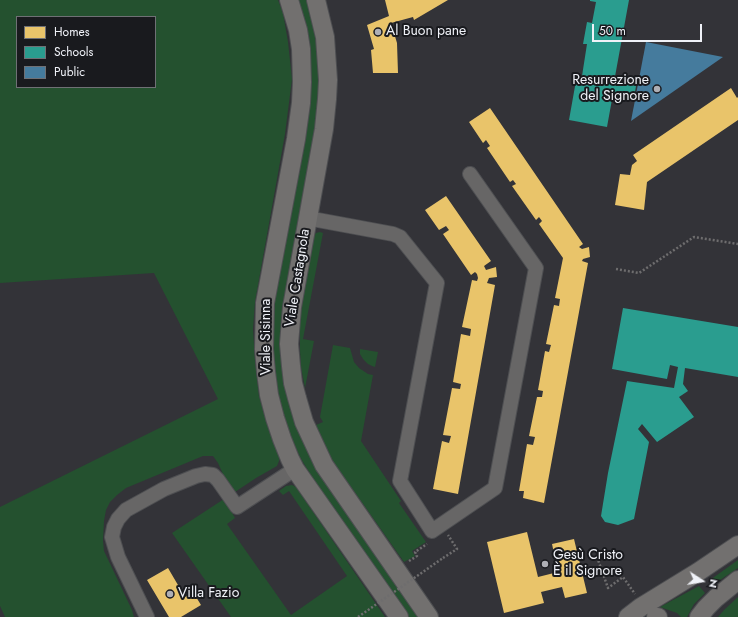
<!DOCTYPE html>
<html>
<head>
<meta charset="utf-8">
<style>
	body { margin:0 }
	#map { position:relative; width:738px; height:617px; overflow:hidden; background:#333338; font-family:Jost,sans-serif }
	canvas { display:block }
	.legend { position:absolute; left:16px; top:16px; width:140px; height:72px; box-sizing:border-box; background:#191a1e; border:1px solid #6f7075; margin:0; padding:5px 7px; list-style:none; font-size:12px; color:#f0f2f8 }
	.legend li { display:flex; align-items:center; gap:8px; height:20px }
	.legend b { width:20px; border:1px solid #6f7075 }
	.north { position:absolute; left:682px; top:561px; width:40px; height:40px; -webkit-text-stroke:3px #191a1e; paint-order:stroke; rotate:102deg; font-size:11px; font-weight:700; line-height:16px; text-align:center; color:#f0f2f8 }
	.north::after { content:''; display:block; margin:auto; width:14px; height:18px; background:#f0f2f8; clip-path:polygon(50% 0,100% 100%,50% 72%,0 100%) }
	.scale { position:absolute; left:592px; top:24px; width:110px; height:18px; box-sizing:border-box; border:2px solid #f0f2f8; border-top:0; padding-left:5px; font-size:12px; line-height:14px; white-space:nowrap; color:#f0f2f8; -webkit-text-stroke:3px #191a1e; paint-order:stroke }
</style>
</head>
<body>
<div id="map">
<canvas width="738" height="617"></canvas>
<ul class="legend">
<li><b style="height:11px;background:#e9c46a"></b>Homes</li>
<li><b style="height:11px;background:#2a9d8f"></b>Schools</li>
<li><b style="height:11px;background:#457b9d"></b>Public</li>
</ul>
<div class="north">N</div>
<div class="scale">50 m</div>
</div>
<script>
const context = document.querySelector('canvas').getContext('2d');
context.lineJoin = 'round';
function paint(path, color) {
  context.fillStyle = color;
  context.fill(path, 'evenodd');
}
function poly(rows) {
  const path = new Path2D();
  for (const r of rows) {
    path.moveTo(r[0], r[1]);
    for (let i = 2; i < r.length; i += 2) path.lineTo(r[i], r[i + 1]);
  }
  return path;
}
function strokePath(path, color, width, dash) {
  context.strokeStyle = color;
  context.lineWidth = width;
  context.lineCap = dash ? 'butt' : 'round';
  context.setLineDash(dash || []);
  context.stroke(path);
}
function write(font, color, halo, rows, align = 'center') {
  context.font = font + ' Jost,sans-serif';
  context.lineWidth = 4;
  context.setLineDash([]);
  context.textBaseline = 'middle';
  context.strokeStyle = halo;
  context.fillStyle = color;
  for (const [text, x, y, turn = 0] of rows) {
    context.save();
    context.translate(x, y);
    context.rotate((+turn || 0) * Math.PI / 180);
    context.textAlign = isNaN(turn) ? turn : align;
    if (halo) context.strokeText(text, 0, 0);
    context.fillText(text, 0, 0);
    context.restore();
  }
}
const green = poly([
	[0,0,278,0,283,13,288,42,292,79,285,134,255,302,253,329,255,361,259,396,269,431,279,456,279,461,277,466,256,478,232,494,218,463,213,456,203,456,126,488,117,495,110,502,106,510,104,521,103,541,104,551,132,610,134,617,5,617,0,606,0,507,218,399,154,273,0,283],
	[17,17,155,17,155,87,17,87],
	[298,0,308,0,313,22,318,52,319,78,316,123,283,306,281,326,282,345,296,426,303,441,318,470,419,617,408,617,316,484,300,457,289,432,282,410,276,387,272,341,273,318,303,19],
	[320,232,323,233,303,339,314,341,305,388,301,367,300,350,300,313,314,236,316,233],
	[333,345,350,348,354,362,359,368,368,374,373,375,361,441,401,501,399,503,426,542,412,551,415,556,404,562,339,470,331,458,316,425,323,422,320,417],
	[360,349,378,352,375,367,372,366,368,364,363,359,360,354],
	[292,485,296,487,385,617,231,617,172,533,224,499,235,518,227,524,291,615,347,576,289,491,283,495,279,491,286,486],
	[738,560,738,568,714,584,713,584,711,583,710,580],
	[699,586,705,593,694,604,687,617,681,617,677,613,660,607],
	[738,597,738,617,718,617,724,610]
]);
const homes = poly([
	[385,0,448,0,414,20,413,17,391,23,397,43,398,73,373,73,371,50,374,49,367,25,389,16],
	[731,88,737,98,738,97,738,120,647,182,644,210,615,205,620,174,630,175,632,165,637,161,633,155],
	[490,108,583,244,579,247,582,249,589,247,590,257,583,259,582,261,588,263,544,503,523,498,524,491,519,491,527,444,533,445,535,437,529,436,537,397,542,397,543,391,538,390,545,351,549,352,551,345,546,344,554,305,559,306,560,299,555,298,563,258,539,224,542,221,539,217,536,220,512,186,516,184,513,180,510,182,487,148,490,146,486,140,483,143,469,122],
	[446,196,491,261,484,266,486,270,496,267,497,277,489,278,487,283,495,285,458,494,433,489,442,441,449,443,451,436,443,435,452,388,460,389,461,384,453,382,461,334,470,336,471,329,462,327,472,280,477,281,478,278,477,274,475,272,471,275,443,234,449,230,446,226,439,230,425,210],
	[527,532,538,577,558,572,552,544,574,539,587,593,565,598,562,587,541,592,544,603,504,613,487,542],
	[168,568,185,597,193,592,201,605,181,617,169,617,147,580]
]);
const schools = poly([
	[590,0,629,0,614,82,636,86,634,98,613,94,607,127,569,120,577,75,582,76,587,44,583,44,587,22,592,23,596,2,590,1],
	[623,308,738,327,738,377,685,368,683,384,688,391,679,397,694,417,657,442,642,424,638,429,649,442,634,519,618,525,605,522,601,516,608,473,627,381,674,388,678,367,670,365,667,379,612,369]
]);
const public = poly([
	[646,42,723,57,631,121]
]);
const path = poly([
	[616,269,639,273,694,237,738,244],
	[597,557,608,588,623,577,635,594],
	[443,558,457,549,448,535],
	[409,561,417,556,415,552,427,544]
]);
const minor = poly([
	[307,218,393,234,400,237,437,283,400,481,432,531,495,488,536,268,470,174],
	[147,617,118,557,112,537,114,527,118,519,126,510,164,489,196,476,205,474,213,475,218,480,237,507,295,469]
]);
const major = poly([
	[289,0,298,30,301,49,302,82,301,103,296,139,265,303,264,349,266,372,269,395,275,418,282,439,290,459,295,469,399,617],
	[316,0,325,37,328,80,327,99,324,129,292,307,289,344,291,366,293,383,297,398,304,422,324,465,429,617],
	[628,617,641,607,698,572,738,545],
	[656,617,658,617],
	[699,617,706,608,716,598,738,580]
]);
const pathBridge = poly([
	[358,617,443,558]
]);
const markers = [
	[378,32,4,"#aeafb5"],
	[657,89,4,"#aeafb5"],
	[545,564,4,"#aeafb5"],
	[170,594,4,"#aeafb5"]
];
const poiNames = [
	["Al Buon pane",386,32],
	["Resurrezione",649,81,"right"],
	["del Signore",649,97,"right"],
	["Gesù Cristo",553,556],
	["È il Signore",553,572],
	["Villa Fazio",178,594]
];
const streetNames = [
	["Viale Castagnola",298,278,-81],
	["Viale Sisinna",267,337,-90]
];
paint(green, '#24512f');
paint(homes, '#e9c46a');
paint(schools, '#2a9d8f');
paint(public, '#457b9d');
strokePath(minor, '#4e4f52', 16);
strokePath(major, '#4e4f52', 20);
strokePath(path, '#6e6d6e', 2.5, [2, 2]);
strokePath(minor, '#676666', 14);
strokePath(major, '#72706f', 18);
strokePath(pathBridge, '#6e6d6e', 2.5, [2, 2]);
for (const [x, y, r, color] of markers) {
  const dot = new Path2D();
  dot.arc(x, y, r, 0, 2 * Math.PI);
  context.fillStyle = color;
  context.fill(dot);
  strokePath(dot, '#191a1e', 1.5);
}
write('14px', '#f0f2f8', '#191a1e', poiNames, 'left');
write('14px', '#f0f2f8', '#191a1e', streetNames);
</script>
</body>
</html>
